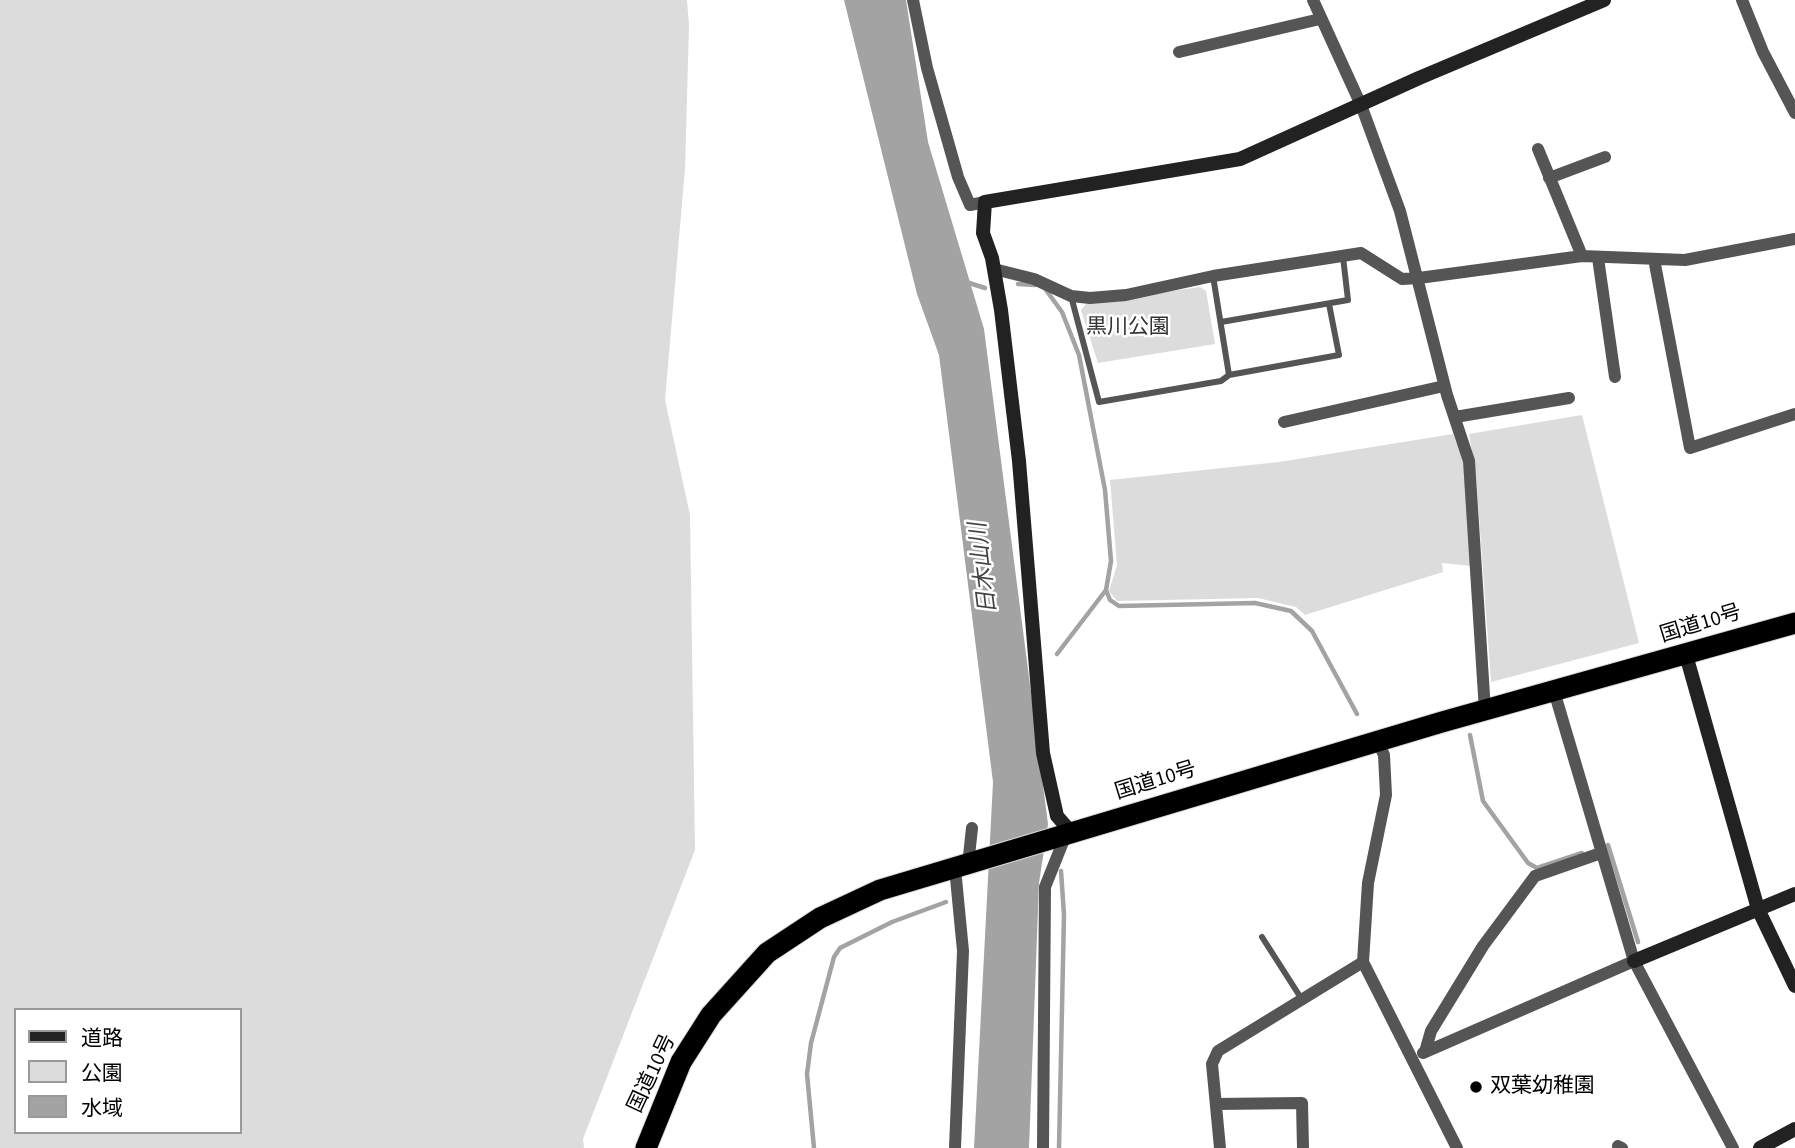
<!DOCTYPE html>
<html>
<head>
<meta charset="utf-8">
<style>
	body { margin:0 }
	#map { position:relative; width:1795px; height:1148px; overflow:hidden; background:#fff; font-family:"Source Sans 3","Noto Sans JP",sans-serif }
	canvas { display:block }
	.legend { position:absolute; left:14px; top:1008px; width:228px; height:126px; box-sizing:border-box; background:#fff; border:2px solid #999; margin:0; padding:9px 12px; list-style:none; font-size:21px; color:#000 }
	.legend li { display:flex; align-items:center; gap:14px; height:35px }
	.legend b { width:35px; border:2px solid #999 }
</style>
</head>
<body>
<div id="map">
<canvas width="1795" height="1148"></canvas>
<ul class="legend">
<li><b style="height:9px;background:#222"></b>道路</li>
<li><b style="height:19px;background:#dcdcdc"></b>公園</li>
<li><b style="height:19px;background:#a3a3a3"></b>水域</li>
</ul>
</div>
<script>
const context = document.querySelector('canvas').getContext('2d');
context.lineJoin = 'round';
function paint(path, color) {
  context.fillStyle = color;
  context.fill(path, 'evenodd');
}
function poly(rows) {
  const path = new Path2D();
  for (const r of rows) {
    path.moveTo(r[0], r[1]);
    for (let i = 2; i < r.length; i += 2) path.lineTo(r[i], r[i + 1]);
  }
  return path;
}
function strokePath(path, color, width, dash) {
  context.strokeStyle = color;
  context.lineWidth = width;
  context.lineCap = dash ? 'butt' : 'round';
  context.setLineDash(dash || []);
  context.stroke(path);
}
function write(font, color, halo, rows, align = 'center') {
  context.font = font + ' "Source Sans 3","Noto Sans JP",sans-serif';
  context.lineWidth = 5;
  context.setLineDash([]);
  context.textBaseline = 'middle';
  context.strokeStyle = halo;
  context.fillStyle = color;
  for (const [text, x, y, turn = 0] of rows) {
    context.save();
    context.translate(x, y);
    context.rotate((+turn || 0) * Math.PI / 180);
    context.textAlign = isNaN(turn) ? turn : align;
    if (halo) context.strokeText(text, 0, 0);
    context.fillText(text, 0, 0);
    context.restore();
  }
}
const green = poly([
	[0,0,687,0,689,25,685,169,665,400,690,515,695,850,583,1139,584,1148,0,1148],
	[16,1010,240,1010,240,1132,16,1132],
	[1200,287,1206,291,1215,344,1098,363,1081,310,1087,303],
	[1582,415,1639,643,1491,682,1476,475,1469,434],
	[1453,434,1466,467,1471,566,1442,563,1443,572,1305,615,1296,607,1258,598,1117,601,1109,591,1117,565,1110,480,1279,462]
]);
const water = poly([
	[844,0,906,0,928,142,984,329,1048,824,1039,883,1029,1148,974,1148,993,782,939,355,917,294]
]);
const stream = poly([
	[966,282,985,288],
	[1018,284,1035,285],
	[1046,290,1062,312,1079,355,1105,490,1111,561,1106,590,1057,654],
	[1106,590,1110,600,1119,606,1255,603,1291,611,1312,631,1357,714],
	[1470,735,1483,801,1528,863,1537,868,1582,853],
	[1608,845,1638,942],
	[814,1148,807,1074,811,1043,834,957,840,948,892,922,946,902],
	[1059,1148,1064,915,1061,871]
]);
const lane = poly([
	[1071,296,1099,402,1221,381,1229,375,1213,276],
	[1221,322,1348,300,1343,257],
	[1229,375,1339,355,1329,304],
	[1262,937,1301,998]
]);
const street = poly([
	[913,0,927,68,958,177,970,205,985,202],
	[1313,0,1361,105,1400,211,1447,395,1469,461,1485,711],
	[1742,0,1763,52,1795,113],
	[1179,52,1320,19],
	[1538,149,1582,256],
	[1549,178,1605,157],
	[1598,258,1615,377],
	[1654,259,1690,448,1795,414],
	[994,269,1034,279,1071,296,1090,298,1126,295,1213,276,1361,253,1402,279,1419,278,1582,256,1685,260,1795,239],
	[1455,417,1569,398],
	[1284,422,1444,386],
	[1554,691,1634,961,1733,1148],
	[1378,742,1384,755,1386,795,1368,883,1363,962,1457,1148],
	[968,865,972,828],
	[955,868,963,951,955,1148],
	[1425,1052,1431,1031,1483,946,1535,876,1601,853],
	[1423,1053,1634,961],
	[1216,1104,1302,1103,1303,1148],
	[1618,1146,1622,1148],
	[1043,1148,1045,887,1063,842,1070,832],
	[1220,1148,1212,1064,1218,1051,1363,962]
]);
const secondary = poly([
	[1686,655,1758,909,1795,986],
	[1071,832,1057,816,1043,753,1019,461,1001,310,992,258,983,233,985,202,1240,159,1419,78,1604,0],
	[1634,961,1795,894],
	[1760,1148,1795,1129]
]);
const highway = poly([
	[646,1148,681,1062,711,1015,767,953,820,918,880,890,1442,722,1795,623]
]);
const markers = [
	[1476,1087,7,"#000"]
];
const parkNames = [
	["黒川公園",1128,328]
];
const streetNames = [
	["国道10号",1701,625,-17],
	["国道10号",1156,782,-17],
	["国道10号",653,1074,-65]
];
const poiNames = [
	["双葉幼稚園",1490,1087]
];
const waterNames = [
	["日木山川",985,568,-97]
];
paint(green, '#dcdcdc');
paint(water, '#a3a3a3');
strokePath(stream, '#a3a3a3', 4.5);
strokePath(highway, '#dbdbdb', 23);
strokePath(lane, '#555', 6);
strokePath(street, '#555', 12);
strokePath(secondary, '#222', 14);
strokePath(highway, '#000', 21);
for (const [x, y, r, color] of markers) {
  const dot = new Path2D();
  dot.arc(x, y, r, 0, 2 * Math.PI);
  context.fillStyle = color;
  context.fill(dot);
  strokePath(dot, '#fff', 2.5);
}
write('21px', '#333', '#fff', parkNames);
write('21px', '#000', '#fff', streetNames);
write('21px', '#000', '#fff', poiNames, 'left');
write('italic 23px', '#444', '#fff', waterNames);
</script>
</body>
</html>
